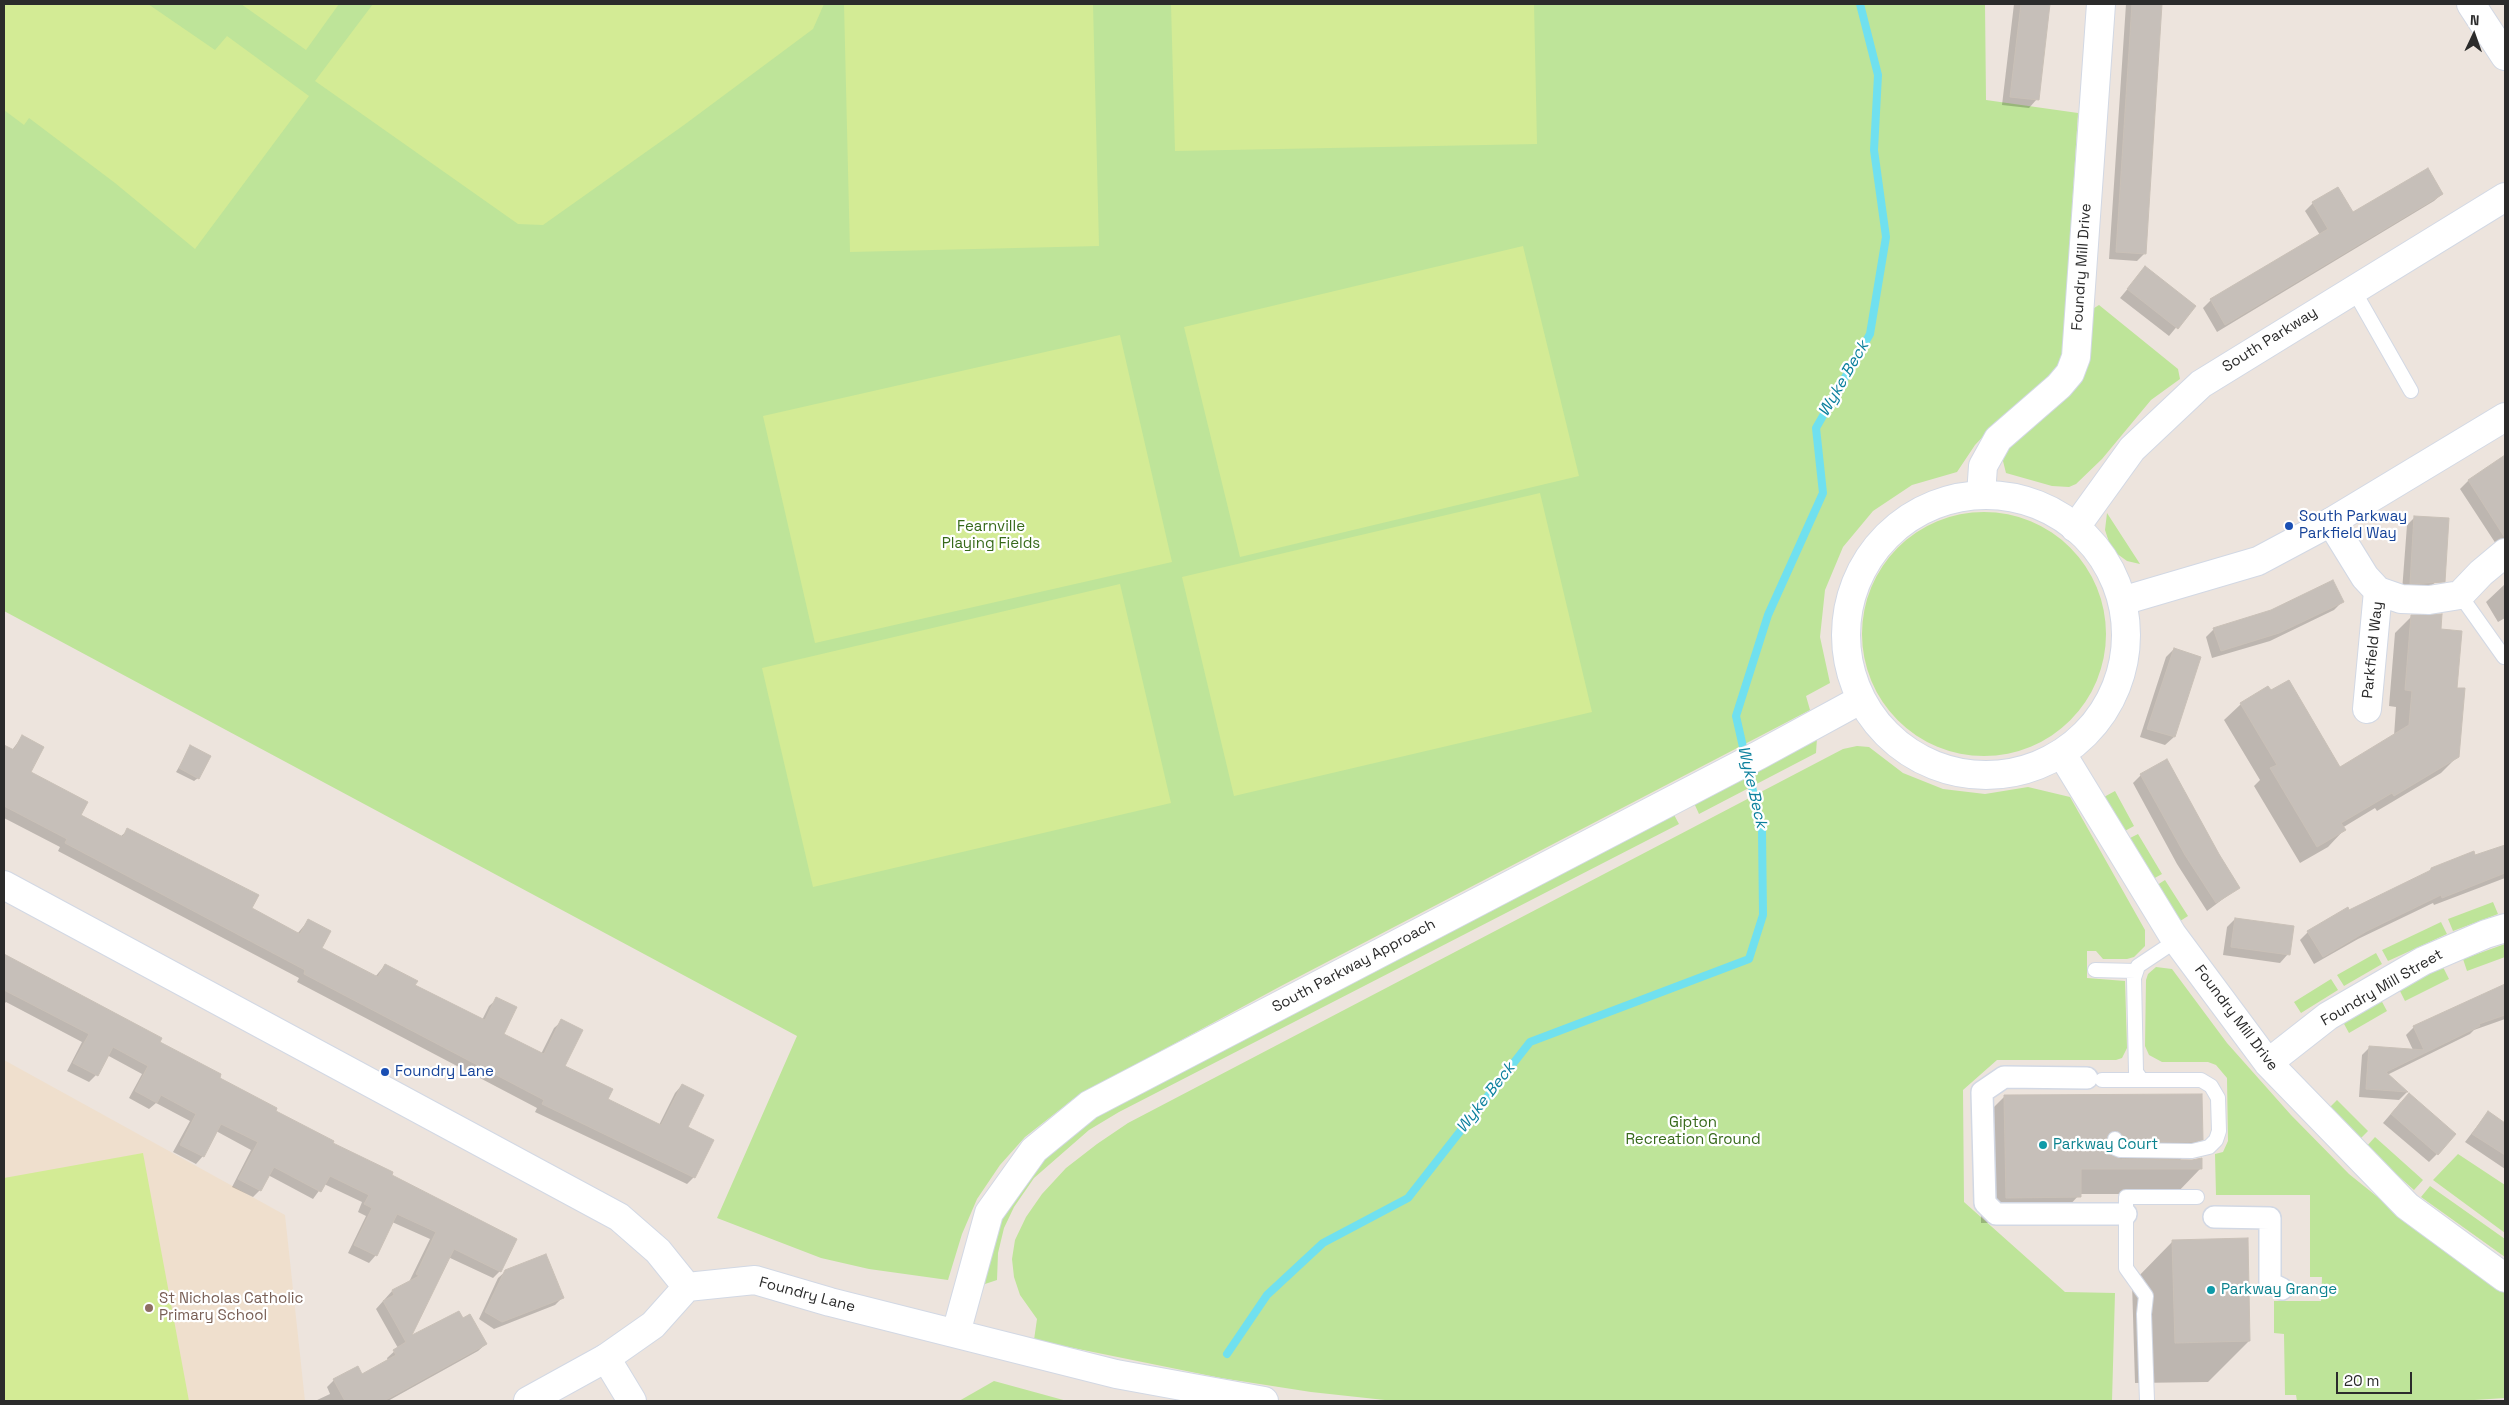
<!DOCTYPE html>
<html>
<head>
<meta charset="utf-8">
<style>
	body { margin:0 }
	#map { position:relative; width:2509px; height:1405px; overflow:hidden; background:#ede4dd; font-family:"Space Grotesk",sans-serif }
	canvas { display:block }
	.frame { position:absolute; inset:0; border:5px solid #2b2b2b; pointer-events:none }
	.north { position:absolute; left:2449px; top:10px; width:50px; height:50px; -webkit-text-stroke:4px #fff; paint-order:stroke; rotate:3deg; font-size:14px; font-weight:700; line-height:20px; text-align:center; color:#2b2b2b }
	.north::after { content:''; display:block; margin:auto; width:18px; height:22px; background:#2b2b2b; clip-path:polygon(50% 0,100% 100%,50% 72%,0 100%) }
	.scale { position:absolute; left:2336px; top:1372px; width:76px; height:22px; box-sizing:border-box; border:2px solid #2b2b2b; border-top:0; padding-left:6px; font-size:15px; line-height:18px; white-space:nowrap; color:#2b2b2b; -webkit-text-stroke:4px #fff; paint-order:stroke }
</style>
</head>
<body>
<div id="map">
<canvas width="2509" height="1405"></canvas>
<div class="frame"></div>
<div class="north">N</div>
<div class="scale">20 m</div>
</div>
<script>
const context = document.querySelector('canvas').getContext('2d');
context.lineJoin = 'round';
function paint(path, color) {
  context.fillStyle = color;
  context.fill(path, 'evenodd');
}
function poly(rows) {
  const path = new Path2D();
  for (const r of rows) {
    if (r.length === 3) {
      path.moveTo(r[0] + r[2], r[1]);
      path.arc(r[0], r[1], r[2], 0, 2 * Math.PI);
      continue;
    }
    path.moveTo(r[0], r[1]);
    for (let i = 2; i < r.length; i += 2) path.lineTo(r[i], r[i + 1]);
  }
  return path;
}
function strokePath(path, color, width, dash) {
  context.strokeStyle = color;
  context.lineWidth = width;
  context.lineCap = dash ? 'butt' : 'round';
  context.setLineDash(dash || []);
  context.stroke(path);
}
function write(font, color, halo, rows, align = 'center') {
  context.font = font + ' "Space Grotesk",sans-serif';
  context.lineWidth = 4.5;
  context.setLineDash([]);
  context.textBaseline = 'middle';
  context.strokeStyle = halo;
  context.fillStyle = color;
  for (const [text, x, y, turn = 0] of rows) {
    context.save();
    context.translate(x, y);
    context.rotate((+turn || 0) * Math.PI / 180);
    context.textAlign = isNaN(turn) ? turn : align;
    if (halo) context.strokeText(text, 0, 0);
    context.fillText(text, 0, 0);
    context.restore();
  }
}
const education = poly([
	[4,1060,285,1215,305,1401,4,1401]
]);
const green = poly([
	[4,4,1985,4,1986,100,2078,113,2063,350,2058,368,1994,425,1975,445,1957,472,1912,485,1873,511,1843,547,1825,590,1820,637,1830,683,1806,696,1810,710,1281,986,1076,1097,1025,1137,1000,1165,977,1199,962,1234,948,1280,869,1269,821,1258,717,1218,797,1036,4,611],
	[2099,305,2178,369,2180,379,2151,400,2102,459,2076,484,2069,487,2052,486,2006,473,2003,461,2005,449,2068,395,2091,310],
	[1984,634,122],
	[2107,513,2140,564,2127,561,2116,553,2109,542,2105,530],
	[1817,738,1816,753,1699,814,1694,803],
	[1857,746,1869,747,1903,773,1943,789,1985,794,2028,787,2070,797,2145,930,2145,946,2134,957,2127,959,2103,959,2096,951,2087,951,2087,978,2125,981,2127,1048,2122,1058,2116,1060,1997,1060,1963,1090,1964,1202,2065,1292,2115,1293,2112,1401,1394,1401,1311,1392,1221,1378,1034,1340,1037,1319,1020,1295,1014,1277,1012,1259,1015,1240,1026,1217,1042,1194,1066,1168,1097,1144,1128,1123,1843,749],
	[2115,791,2134,826,2123,832,2104,797],
	[1673,813,1679,824,1119,1112,1089,1130,1034,1178,1014,1207,1004,1228,998,1253,997,1280,985,1284,988,1252,996,1227,1028,1174,1057,1145,1085,1123,1115,1105],
	[2138,834,2162,874,2151,880,2126,840],
	[2165,880,2188,916,2177,923,2154,887],
	[2493,902,2498,914,2453,931,2448,919],
	[2441,922,2447,934,2388,961,2382,950],
	[2505,944,2505,957,2467,971,2463,959],
	[2376,953,2382,964,2344,986,2337,975],
	[2156,967,2172,969,2227,1043,2291,1115,2349,1174,2447,1253,2505,1292,2505,1398,2459,1401,2297,1401,2296,1395,2285,1395,2284,1334,2274,1333,2274,1301,2321,1301,2322,1277,2310,1277,2310,1195,2216,1195,2215,1154,2223,1152,2228,1141,2227,1078,2216,1065,2208,1062,2162,1062,2149,1055,2145,1046,2146,980,2148,974],
	[2443,967,2449,979,2405,1001,2399,989],
	[2331,979,2338,990,2301,1013,2294,1002],
	[2381,1000,2387,1011,2349,1033,2343,1022],
	[2337,1100,2368,1131,2358,1141,2327,1110],
	[2375,1137,2423,1180,2414,1190,2366,1147],
	[2458,1154,2505,1185,2505,1233,2433,1180],
	[2430,1186,2505,1239,2505,1257,2421,1197],
	[994,1381,1067,1401,959,1401]
]);
const pitch = poly([
	[4,4,148,4,215,50,227,36,309,96,195,249,115,183,29,118,24,125,4,110],
	[241,4,339,4,306,50],
	[373,4,824,4,813,29,684,125,543,225,518,224,315,81],
	[844,4,1093,4,1099,246,850,252],
	[1171,4,1534,4,1537,144,1175,151],
	[1523,246,1579,476,1240,557,1184,327],
	[1120,335,1172,562,815,643,763,416],
	[1540,493,1592,712,1234,796,1182,577],
	[1120,584,1171,803,813,887,762,668],
	[143,1153,189,1401,4,1401,4,1178]
]);
const shadow = poly([
	[2014,4,2049,4,2037,99,2029,108,2002,105],
	[2126,4,2161,4,2145,253,2137,261,2109,259],
	[2442,194,2434,201,2217,332,2203,308,2211,300,2320,235,2305,211,2313,203,2353,214],
	[2145,268,2194,306,2169,336,2120,298],
	[2498,461,2505,472,2505,537,2496,544,2460,489,2468,481],
	[2415,517,2436,582,2422,592,2402,591,2407,525],
	[2505,584,2505,618,2498,622,2486,602],
	[2342,602,2334,610,2270,641,2212,658,2206,637,2214,629],
	[2412,616,2440,631,2456,689,2458,756,2441,773,2377,811,2375,808,2342,828,2344,830,2328,847,2300,863,2254,786,2260,780,2224,720,2241,704,2340,768,2394,736,2396,707,2389,706,2395,633],
	[2174,649,2200,657,2174,737,2165,745,2140,737,2166,657],
	[22,737,30,772,80,816,120,837,128,830,251,909,297,934,308,921,320,948,375,977,385,965,414,985,482,1020,489,1006,497,999,502,1034,541,1054,554,1028,562,1021,563,1067,606,1099,659,1125,675,1093,682,1085,694,1177,687,1184,535,1112,537,1108,297,982,299,978,58,851,60,847,4,818,4,746,12,750],
	[191,747,198,778,194,781,176,772],
	[2141,775,2218,854,2239,887,2207,911,2177,864,2133,783],
	[2505,847,2505,878,2434,905,2433,903,2358,939,2314,964,2300,940,2308,932,2426,874,2431,869],
	[2235,919,2288,954,2280,963,2223,955,2227,927],
	[5,956,331,1144,390,1175,500,1271,493,1278,448,1257,409,1338,462,1319,486,1344,478,1351,388,1401,315,1401,330,1394,327,1387,334,1380,362,1375,388,1361,387,1358,398,1348,376,1309,392,1291,409,1282,430,1239,392,1222,376,1255,369,1263,348,1253,366,1216,358,1212,362,1202,324,1184,313,1199,268,1175,260,1190,253,1197,232,1187,251,1150,216,1131,203,1156,196,1164,173,1152,190,1121,156,1103,149,1109,129,1098,142,1074,107,1055,96,1075,89,1082,67,1071,82,1042,6,1002,4,1004],
	[2505,986,2505,1019,2474,1030,2470,1034,2387,1075,2407,1092,2399,1100,2359,1097,2362,1055,2370,1047,2413,1050,2406,1035,2414,1027],
	[2005,1096,2201,1139,2179,1161,2201,1168,2176,1194,2080,1194,2054,1222,1981,1223,1979,1122],
	[2401,1102,2437,1154,2429,1162,2383,1123],
	[2488,1112,2505,1124,2505,1169,2465,1142],
	[2173,1241,2249,1341,2208,1382,2135,1383,2132,1283],
	[506,1271,562,1298,555,1305,494,1329,479,1319,498,1278]
]);
const stream = poly([
	[1227,1354,1267,1295,1323,1243,1408,1198,1530,1042,1749,959,1763,915,1762,831,1736,716,1768,615,1823,493,1816,428,1870,334,1886,237,1874,150,1878,75,1860,4]
]);
const building = poly([
	[2021,4,2050,4,2039,100,2010,97,2021,4],
	[2132,4,2162,4,2146,254,2116,252,2132,4],
	[2428,168,2443,194,2225,325,2210,299,2328,229,2312,202,2338,187,2353,212,2428,168],
	[2145,266,2196,306,2178,329,2127,289,2145,266],
	[2505,455,2505,538,2468,480,2505,455],
	[2414,516,2449,518,2445,582,2410,584,2414,516],
	[2333,580,2344,602,2279,633,2221,651,2213,628,2271,610,2333,580],
	[2442,614,2441,629,2462,631,2457,688,2465,688,2459,757,2394,796,2392,793,2341,823,2346,830,2317,847,2270,768,2277,765,2240,703,2268,686,2271,690,2289,680,2340,767,2409,725,2412,691,2405,690,2411,615,2442,614],
	[2174,648,2201,657,2175,737,2147,729,2174,648],
	[22,735,44,747,31,772,88,802,81,815,123,837,127,828,259,895,252,908,300,934,308,919,331,931,322,948,378,977,385,964,418,981,415,985,485,1020,496,997,517,1007,504,1034,544,1054,561,1019,583,1030,565,1066,613,1089,608,1099,661,1125,682,1084,704,1095,688,1127,714,1140,695,1178,542,1104,544,1100,304,974,305,970,65,843,67,839,4,806,4,745,14,750,22,735],
	[190,745,211,756,199,779,179,768,190,745],
	[2167,759,2219,854,2240,888,2216,903,2185,855,2140,774,2167,759],
	[2505,845,2505,873,2442,898,2441,895,2367,931,2323,957,2307,931,2348,907,2349,910,2431,870,2431,868,2474,851,2475,855,2505,845],
	[2235,918,2294,926,2290,955,2231,947,2235,918],
	[4,954,162,1038,160,1042,221,1074,220,1078,277,1108,276,1111,334,1141,333,1143,393,1172,392,1175,517,1239,501,1272,454,1249,412,1335,459,1311,463,1318,470,1314,487,1344,384,1401,345,1401,333,1379,358,1366,362,1374,396,1355,393,1350,406,1342,383,1301,394,1295,392,1290,419,1276,416,1274,436,1232,397,1214,377,1256,354,1245,372,1208,364,1204,369,1195,330,1176,321,1192,274,1167,261,1191,238,1179,258,1142,221,1124,204,1157,180,1145,196,1114,161,1095,157,1103,135,1091,148,1066,113,1047,98,1076,73,1063,89,1034,4,990,4,954],
	[2505,984,2505,1015,2479,1024,2480,1026,2386,1072,2408,1092,2366,1089,2369,1046,2424,1050,2413,1026,2505,984],
	[2409,1093,2456,1134,2438,1155,2391,1114,2409,1093],
	[2202,1094,2203,1140,2191,1142,2124,1141,2122,1134,2115,1130,2107,1135,2106,1148,2111,1156,2120,1159,2192,1160,2202,1158,2202,1169,2081,1169,2081,1197,2006,1198,2004,1095,2202,1094],
	[2488,1111,2505,1123,2505,1155,2472,1134,2488,1111],
	[2248,1238,2250,1341,2175,1343,2172,1240,2248,1238],
	[546,1254,564,1298,502,1322,485,1312,505,1270,546,1254]
]);
const service = poly([
	[2353,289,2411,391],
	[2460,595,2504,657],
	[2095,970,2136,971],
	[2141,1079,2136,1072,2134,978,2138,966,2177,940],
	[2102,1080,2201,1080,2211,1086,2218,1098,2219,1131,2216,1140,2209,1147,2192,1151,2120,1150,2115,1148,2115,1139],
	[2147,1401,2144,1314,2146,1296,2126,1268,2126,1197,2197,1197]
]);
const pedestrian = poly([
	[2087,1078,2004,1077,1982,1092,1985,1203,1996,1214,2126,1214],
	[2214,1217,2270,1218,2270,1283,2282,1289]
]);
const minor = poly([
	[2471,4,2505,56],
	[1981,495,1983,466,1998,439,2059,386,2070,373,2076,357,2101,4],
	[2331,522,2365,577,2378,591],
	[2075,528,2132,449,2201,384,2505,197],
	[2367,709,2378,591,2401,599,2429,600,2460,595,2481,573,2505,553],
	[2062,754,2172,934,2268,1063,2407,1206,2505,1278],
	[2268,1063,2328,1016,2423,961,2486,934,2505,928],
	[606,1358,632,1401]
]);
const tertiary = poly([
	[1986,635,140],
	[2122,601,2258,561,2331,522,2505,417],
	[4,885,619,1217,658,1251,687,1287],
	[687,1287,755,1280,830,1302,1116,1374,1264,1401],
	[956,1333,989,1213,1034,1150,1089,1105,1759,755,1860,700],
	[528,1401,606,1358,653,1325,687,1287]
]);
const markers = [
	[2289,526,5,"#1a4fb4"],
	[385,1072,5,"#1a4fb4"],
	[2043,1145,5,"#0f9aa8"],
	[2211,1290,5,"#0f9aa8"],
	[149,1308,5,"#8d6e63"]
];
const streetNames = [
	["Foundry Mill Drive",2082,267,-86],
	["South Parkway",2270,340,-32],
	["Parkfield Way",2373,650,-84],
	["South Parkway Approach",1354,966,-28],
	["Foundry Mill Street",2382,988,-30],
	["Foundry Mill Drive",2236,1018,53],
	["Foundry Lane",807,1295,15]
];
const transitNames = [
	["South Parkway",2299,517],
	["Parkfield Way",2299,534],
	["Foundry Lane",395,1072]
];
const parkNames = [
	["Fearnville",991,527],
	["Playing Fields",991,544],
	["Gipton",1693,1123],
	["Recreation Ground",1693,1140]
];
const cultureNames = [
	["Parkway Court",2053,1145],
	["Parkway Grange",2221,1290]
];
const educationNames = [
	["St Nicholas Catholic",159,1299],
	["Primary School",159,1316]
];
const waterNames = [
	["Wyke Beck",1844,379,-60],
	["Wyke Beck",1752,787,77],
	["Wyke Beck",1486,1098,-52]
];
paint(education, '#efdfcd');
paint(green, '#bee499');
paint(pitch, '#d3eb95');
paint(shadow, '#0003');
strokePath(stream, '#70e0ef', 8);
paint(building, '#c6bfb9');
strokePath(building, '#c9c0b7', 1);
strokePath(service, '#d2d8e4', 16);
strokePath(pedestrian, '#d2d8e4', 24);
strokePath(minor, '#d2d8e4', 30);
strokePath(tertiary, '#d2d8e4', 30);
strokePath(service, '#fff', 14);
strokePath(pedestrian, '#fff', 21);
strokePath(minor, '#fff', 28);
strokePath(tertiary, '#fff', 28);
for (const [x, y, r, color] of markers) {
  const dot = new Path2D();
  dot.arc(x, y, r, 0, 2 * Math.PI);
  context.fillStyle = color;
  context.fill(dot);
  strokePath(dot, '#fff', 2);
}
write('15px', '#2b2b2b', '#fff', streetNames);
write('15px', '#164399', '#fff', transitNames, 'left');
write('15px', '#36691a', '#fff', parkNames);
write('15px', '#0d838f', '#fff', cultureNames, 'left');
write('15px', '#785e54', '#fff', educationNames, 'left');
write('italic 16px', '#0d819e', '#fff', waterNames);
</script>
</body>
</html>
